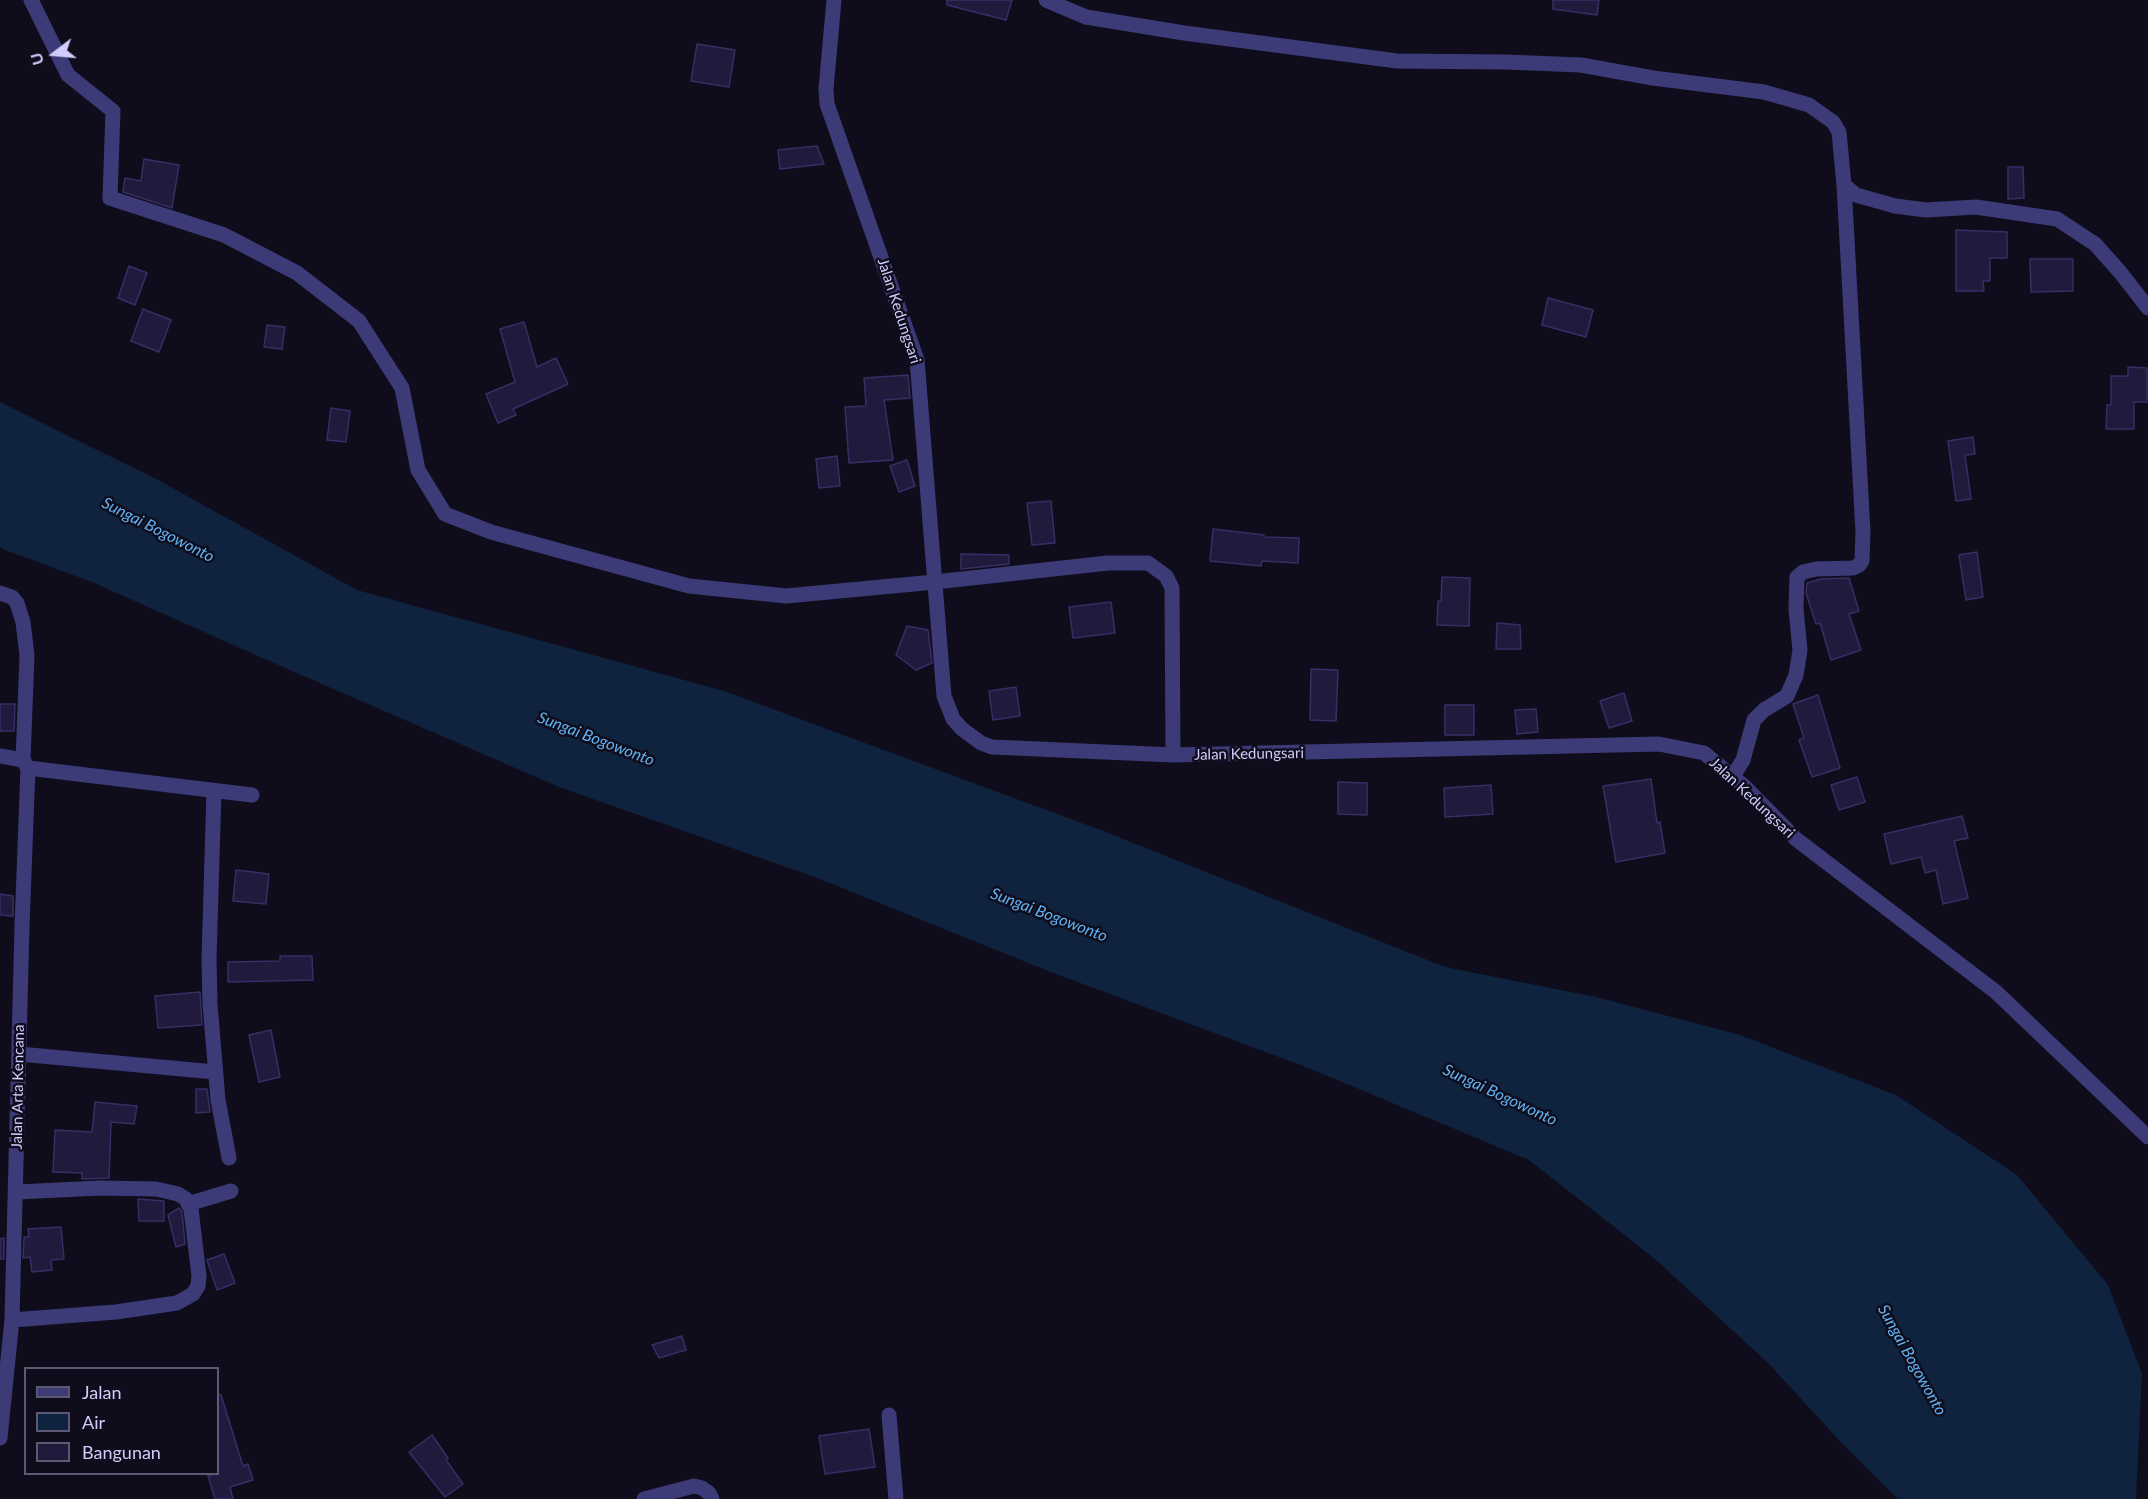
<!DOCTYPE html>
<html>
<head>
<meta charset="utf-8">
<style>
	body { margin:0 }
	#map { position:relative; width:2148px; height:1499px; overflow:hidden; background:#0f0d1c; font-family:Lato,sans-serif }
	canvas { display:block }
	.legend { position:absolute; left:24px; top:1367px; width:195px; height:108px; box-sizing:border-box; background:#0f0d1c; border:2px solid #5c5975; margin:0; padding:8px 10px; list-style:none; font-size:18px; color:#d0ccfb }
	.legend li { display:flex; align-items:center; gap:12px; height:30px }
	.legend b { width:30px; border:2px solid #5c5975 }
	.north { position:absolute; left:24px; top:24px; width:60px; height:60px; -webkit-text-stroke:4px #0f0d1c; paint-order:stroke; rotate:254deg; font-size:16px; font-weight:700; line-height:24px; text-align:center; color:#d0ccfb }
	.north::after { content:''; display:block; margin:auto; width:21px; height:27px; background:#d0ccfb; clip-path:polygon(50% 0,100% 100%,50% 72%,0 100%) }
</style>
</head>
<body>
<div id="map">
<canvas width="2148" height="1499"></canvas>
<ul class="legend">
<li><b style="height:8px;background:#3c3b78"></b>Jalan</li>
<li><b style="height:16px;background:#0f223e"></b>Air</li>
<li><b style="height:16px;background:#201a3c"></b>Bangunan</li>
</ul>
<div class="north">U</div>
</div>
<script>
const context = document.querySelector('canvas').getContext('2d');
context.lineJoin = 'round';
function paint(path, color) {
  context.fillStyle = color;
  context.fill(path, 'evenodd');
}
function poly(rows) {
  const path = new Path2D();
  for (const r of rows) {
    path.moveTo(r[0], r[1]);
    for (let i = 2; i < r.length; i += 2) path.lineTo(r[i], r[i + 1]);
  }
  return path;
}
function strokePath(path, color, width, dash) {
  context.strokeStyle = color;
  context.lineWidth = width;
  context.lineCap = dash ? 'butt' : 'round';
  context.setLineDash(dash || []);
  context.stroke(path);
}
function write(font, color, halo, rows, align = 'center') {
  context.font = font + ' Lato,sans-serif';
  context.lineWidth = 5;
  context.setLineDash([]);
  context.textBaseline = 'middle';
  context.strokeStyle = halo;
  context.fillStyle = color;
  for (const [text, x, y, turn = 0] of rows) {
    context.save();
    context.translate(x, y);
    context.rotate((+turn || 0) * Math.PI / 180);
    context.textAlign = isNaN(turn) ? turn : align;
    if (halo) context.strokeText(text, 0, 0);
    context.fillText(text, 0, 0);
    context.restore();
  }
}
const water = poly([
	[0,402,158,480,357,590,724,691,1098,829,1445,967,1596,997,1740,1035,1896,1095,2017,1175,2108,1285,2142,1374,2136,1499,1898,1499,1838,1439,1768,1363,1655,1259,1529,1160,1306,1067,1048,971,820,879,559,787,260,657,92,582,2,549,0,547]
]);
const building = poly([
	[947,0,1012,0,1006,20,947,5,947,0],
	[1553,0,1599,0,1597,15,1553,9,1553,0],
	[697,44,735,50,729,87,691,81,697,44],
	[817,146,824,164,780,169,778,150,817,146],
	[144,159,179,165,172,208,123,192,125,178,141,181,144,159],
	[2008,167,2023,167,2024,198,2008,199,2008,167],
	[1956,230,2007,232,2007,258,1990,258,1990,281,1983,281,1984,291,1956,291,1956,230],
	[2030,259,2073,259,2073,291,2031,292,2030,259],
	[129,266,147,273,135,305,118,298,129,266],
	[1548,298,1593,310,1586,337,1542,325,1548,298],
	[143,309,171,320,159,352,131,341,143,309],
	[524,322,537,367,556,358,568,384,513,409,516,415,498,423,486,394,515,382,500,329,524,322],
	[267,325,285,327,282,349,264,347,267,325],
	[2128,367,2147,368,2147,402,2134,402,2134,429,2106,429,2107,405,2111,405,2111,376,2128,376,2128,367],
	[908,375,910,398,884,400,893,460,849,463,845,407,866,406,864,378,908,375],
	[331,408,350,411,346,442,327,440,331,408],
	[1973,437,1975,454,1965,455,1971,499,1956,501,1948,441,1973,437],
	[837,456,840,486,819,488,816,459,837,456],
	[907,460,915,486,899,492,890,466,907,460],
	[1051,501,1055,543,1032,545,1027,503,1051,501],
	[1213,529,1264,535,1264,537,1299,538,1298,563,1262,561,1261,566,1210,561,1213,529],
	[1977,552,1983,597,1966,600,1959,555,1977,552],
	[961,554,1009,555,1009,564,961,569,961,554],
	[1442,577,1470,578,1469,626,1437,625,1438,601,1441,601,1442,577],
	[1849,578,1859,611,1849,614,1861,650,1831,660,1820,623,1816,624,1806,593,1807,583,1821,579,1849,578],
	[1111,602,1115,633,1073,638,1069,607,1111,602],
	[1497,623,1520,625,1521,649,1496,649,1497,623],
	[907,626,928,630,932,663,916,670,896,655,907,626],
	[1311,669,1338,670,1336,721,1310,720,1311,669],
	[1016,687,1020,716,993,720,989,691,1016,687],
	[1624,693,1632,721,1609,728,1600,701,1624,693],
	[1818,695,1840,768,1812,777,1799,740,1804,738,1793,704,1818,695],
	[0,704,15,704,14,731,0,731,0,704],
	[1445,705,1474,705,1474,735,1445,735,1445,705],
	[1536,709,1538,732,1517,734,1515,710,1536,709],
	[1857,777,1865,802,1839,810,1831,785,1857,777],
	[1651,779,1657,823,1660,822,1665,853,1616,862,1603,786,1651,779],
	[1338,782,1367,783,1367,815,1338,814,1338,782],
	[1491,785,1493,814,1445,817,1444,788,1491,785],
	[1962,816,1968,838,1954,841,1968,898,1943,904,1936,870,1925,873,1921,857,1891,864,1884,834,1962,816],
	[236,870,269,874,266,904,233,901,236,870],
	[0,894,13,896,13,916,0,915,0,894],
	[280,956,312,956,313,980,228,982,228,962,280,961,280,956],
	[200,992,202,1025,158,1028,155,996,200,992],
	[271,1030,280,1077,259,1082,249,1035,271,1030],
	[196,1089,207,1089,210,1112,196,1113,196,1089],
	[95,1102,137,1106,134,1124,111,1122,109,1178,82,1179,82,1173,53,1172,55,1130,92,1132,95,1102],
	[138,1199,164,1201,164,1221,139,1221,138,1199],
	[179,1208,182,1212,185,1244,176,1247,168,1215,179,1208],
	[61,1227,64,1259,51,1260,52,1270,32,1272,30,1257,23,1258,24,1237,29,1237,28,1229,61,1227],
	[4,1238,4,1259,0,1259,0,1239,4,1238],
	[224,1254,235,1283,217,1290,207,1260,224,1254],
	[682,1336,686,1350,659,1358,652,1345,682,1336],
	[218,1395,221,1395,243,1466,248,1464,253,1480,230,1487,233,1499,215,1499,208,1476,218,1473,218,1395],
	[869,1429,875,1467,825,1474,819,1436,869,1429],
	[432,1435,448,1458,446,1460,463,1484,445,1497,409,1452,432,1435]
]);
const minor = poly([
	[31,0,68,75,113,111,110,198,224,235,297,273,359,321,402,388,418,470,445,514,491,532,689,586,786,596,935,582,1108,563,1148,563,1166,576,1172,588,1173,755],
	[834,0,826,89,827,104,917,360,944,696,953,719,962,729,981,743,992,747,1173,755,1659,744,1704,753,1744,786,1796,839,1996,992,2148,1137],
	[1046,0,1086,17,1184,33,1397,61,1506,62,1581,65,1653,78,1764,92,1809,105,1833,122,1839,132,1844,185,1863,532,1862,561,1859,565,1853,568,1816,569,1803,572,1797,577,1796,609,1800,650,1796,675,1787,696,1764,710,1754,720,1743,760,1733,776],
	[1844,185,1856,195,1895,206,1926,210,1976,207,2057,219,2095,244,2120,272,2148,308],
	[0,593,12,597,17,603,23,622,27,655,23,760],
	[0,756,23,760,28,768,22,926,12,1320,0,1438],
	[28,768,252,795],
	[214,791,209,959,210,1004,218,1100,229,1158],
	[19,1054,215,1072],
	[188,1204,231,1191],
	[12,1320,116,1312,177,1303,193,1294,198,1286,199,1276,191,1209,186,1199,178,1194,156,1189,100,1188,17,1192],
	[889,1415,896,1499],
	[644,1499,694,1486,702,1488,709,1493,712,1499]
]);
const streetNames = [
	["Jalan Kedungsari",899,311,72],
	["Jalan Kedungsari",1249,754,-1],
	["Jalan Kedungsari",1752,798,43],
	["Jalan Arta Kencana",18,1087,-89]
];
const waterNames = [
	["Sungai Bogowonto",158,530,27],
	["Sungai Bogowonto",596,739,21],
	["Sungai Bogowonto",1049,915,21],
	["Sungai Bogowonto",1500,1095,25],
	["Sungai Bogowonto",1912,1360,61]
];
paint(water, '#0f223e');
paint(building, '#201a3c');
strokePath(building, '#372e66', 1.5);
strokePath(minor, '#3c3b78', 15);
write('15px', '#d0ccfb', '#0f0d1c', streetNames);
write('italic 16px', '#61b4f4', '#0f0d1c', waterNames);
</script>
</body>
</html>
